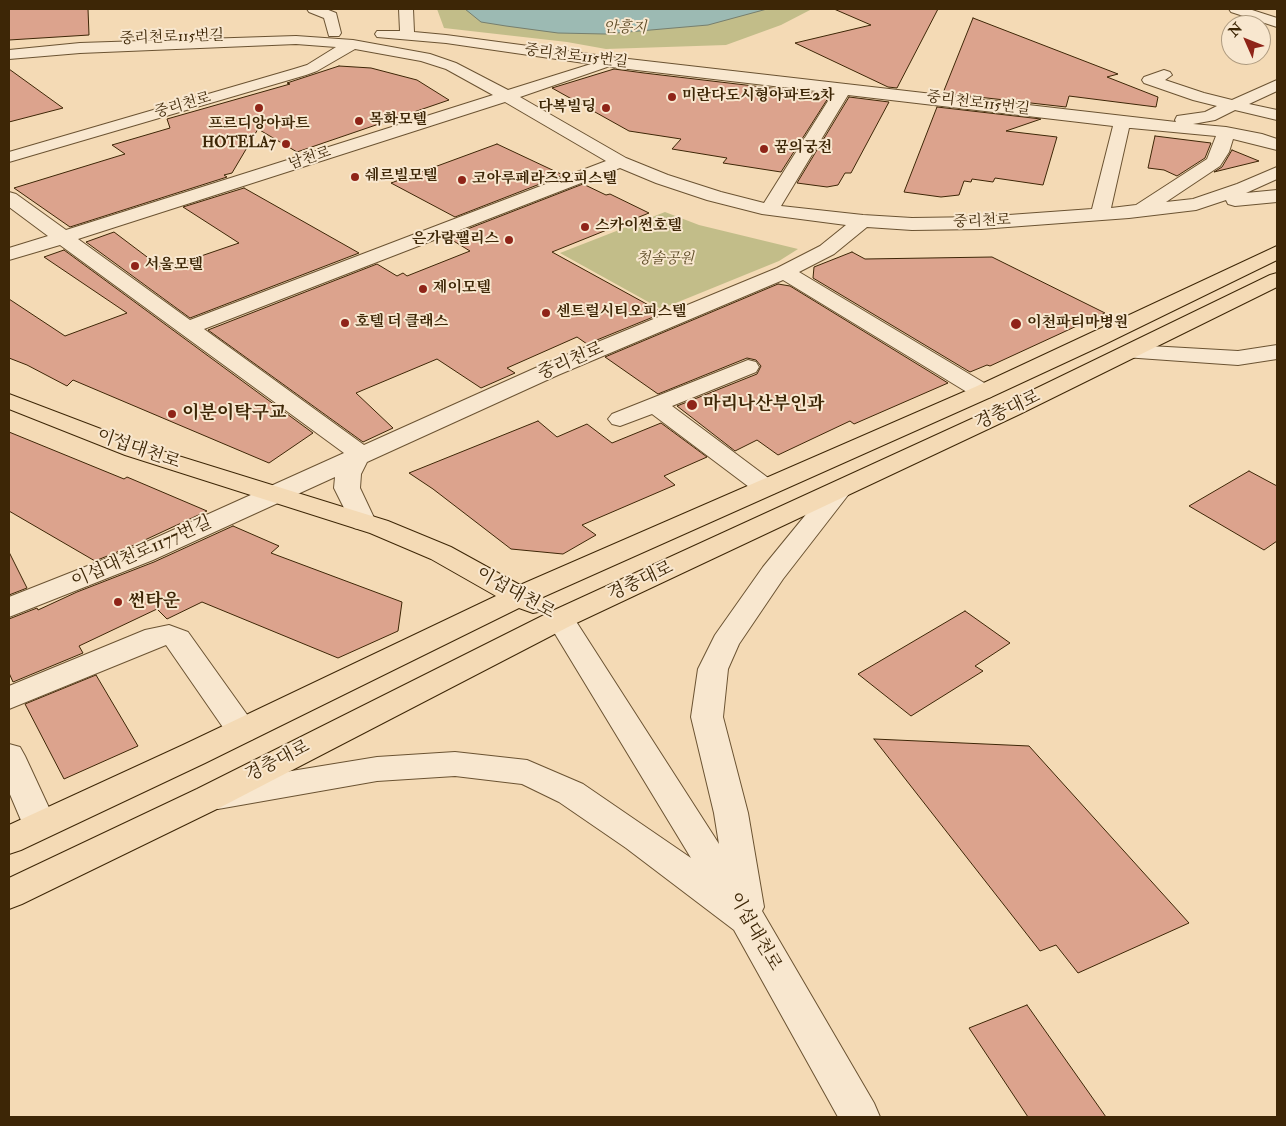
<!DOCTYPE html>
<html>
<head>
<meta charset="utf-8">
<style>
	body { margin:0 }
	#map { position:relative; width:1286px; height:1126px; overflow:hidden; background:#f4dab5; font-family:"IM FELL Double Pica",serif }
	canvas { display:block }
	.frame { position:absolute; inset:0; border:10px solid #3d2606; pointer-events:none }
	.north { position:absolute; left:1221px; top:15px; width:50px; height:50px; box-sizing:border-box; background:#f8e7cf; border:1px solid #ad9a7f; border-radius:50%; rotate:314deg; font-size:14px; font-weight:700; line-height:20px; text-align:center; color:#3d2606 }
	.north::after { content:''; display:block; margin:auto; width:18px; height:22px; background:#8f2418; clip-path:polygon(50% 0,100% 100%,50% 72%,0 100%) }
</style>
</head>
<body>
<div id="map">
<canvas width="1286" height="1126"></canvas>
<div class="frame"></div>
<div class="north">N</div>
</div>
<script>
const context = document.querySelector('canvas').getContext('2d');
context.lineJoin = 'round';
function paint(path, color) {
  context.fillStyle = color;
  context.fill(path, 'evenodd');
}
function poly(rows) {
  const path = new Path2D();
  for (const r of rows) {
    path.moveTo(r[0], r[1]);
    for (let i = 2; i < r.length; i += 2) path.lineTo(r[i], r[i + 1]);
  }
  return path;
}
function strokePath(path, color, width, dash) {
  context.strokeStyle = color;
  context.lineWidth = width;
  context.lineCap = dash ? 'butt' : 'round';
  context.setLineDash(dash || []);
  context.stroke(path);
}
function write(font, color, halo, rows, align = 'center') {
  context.font = font + ' "IM FELL Double Pica","Noto Serif KR",serif';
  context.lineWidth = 4;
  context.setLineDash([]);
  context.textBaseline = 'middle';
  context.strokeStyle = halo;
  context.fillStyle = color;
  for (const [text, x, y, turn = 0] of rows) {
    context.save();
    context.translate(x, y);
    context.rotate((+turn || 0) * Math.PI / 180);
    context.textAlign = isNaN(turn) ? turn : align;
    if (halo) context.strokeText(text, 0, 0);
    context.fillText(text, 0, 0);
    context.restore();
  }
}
const green = poly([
	[437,9,812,9,781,25,726,45,606,49,567,42,444,28],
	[665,212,699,225,798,249,779,261,661,309,560,253]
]);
const water = poly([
	[465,9,767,9,708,25,605,34,558,33,506,26,481,22,465,9]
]);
const building = poly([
	[9,9,88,9,89,35,9,40,9,9],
	[834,9,938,9,897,88,888,87,795,43,871,25,834,9],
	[973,18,1118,74,1107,77,1158,97,1156,107,1069,96,1066,107,943,93,973,18],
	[339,66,371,68,417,80,449,100,297,152,258,129,232,173,224,175,227,177,70,227,14,188,125,154,112,145,170,128,167,119,290,84,287,83,339,66],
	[9,69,63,108,9,122,9,69],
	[614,69,644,73,830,95,781,172,723,163,727,158,672,149,681,139,629,131,552,88,614,69],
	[849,97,889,102,851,173,845,173,838,185,827,187,797,183,849,97],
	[937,107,1041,119,1006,131,1057,137,1043,185,995,178,993,182,972,179,971,182,964,181,959,195,941,197,904,192,937,107],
	[1155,136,1211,143,1205,158,1177,176,1164,170,1148,168,1155,136],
	[497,144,563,175,455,217,391,183,497,144],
	[1232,150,1259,161,1214,172,1222,167,1232,150],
	[583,184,606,195,610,194,649,213,552,252,663,313,587,344,577,337,507,368,515,373,481,388,437,359,356,393,393,428,363,442,208,330,377,264,397,276,403,273,407,276,470,251,447,237,583,184],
	[244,188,359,253,190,318,86,242,114,232,163,269,239,243,183,207,244,188],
	[64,250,313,433,269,463,73,380,67,386,27,365,9,358,9,299,65,336,127,313,44,257,64,250],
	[852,252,865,259,992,257,1105,313,990,366,987,365,970,372,813,278,814,267,852,252],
	[778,284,790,286,948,383,854,424,850,421,778,455,757,440,735,451,677,406,757,374,761,366,756,360,747,358,658,394,605,357,778,284],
	[538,421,557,437,587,424,612,443,661,423,707,457,664,476,675,485,582,525,596,535,563,554,511,549,433,489,409,473,538,421],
	[9,432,124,479,127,477,207,511,132,546,95,561,9,511,9,432],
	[1249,471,1277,486,1277,541,1264,550,1189,506,1249,471],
	[233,526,279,546,271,553,402,602,398,631,338,658,202,602,167,619,157,609,79,646,83,653,13,682,9,673,9,619,37,608,38,610,77,592,154,562,233,526],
	[9,552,27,588,9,595,9,552],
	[965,611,1010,643,975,666,983,671,911,716,858,674,965,611],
	[96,675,138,746,64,779,25,704,96,675],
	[874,739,1029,746,1189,923,1078,973,1056,945,1040,951,874,739],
	[1027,1005,1106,1117,1028,1117,969,1028,1027,1005]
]);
const minor = poly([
	[307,9,326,9,336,13,341,33,339,36,329,36,324,18,309,12,307,9],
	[399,9,413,9,414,32,446,35,611,57,1176,122,1175,120,1177,116,1205,112,1217,106,1193,100,1144,83,1142,80,1144,77,1164,70,1170,72,1172,75,1165,80,1204,93,1232,100,1277,80,1277,91,1249,104,1277,110,1277,120,1235,110,1215,120,1193,124,1226,127,1262,134,1277,139,1277,150,1233,139,1229,152,1220,166,1166,202,1193,199,1237,184,1277,167,1277,179,1246,193,1277,190,1277,202,1235,206,1228,204,1226,200,1196,210,1129,218,981,229,912,230,867,227,834,254,799,272,991,387,995,392,991,397,983,399,975,397,783,280,558,375,367,462,361,474,360,488,376,522,372,528,363,530,354,528,334,488,335,477,153,560,9,617,9,597,133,548,344,453,60,245,9,260,9,248,48,236,9,207,9,192,16,194,66,230,493,95,446,69,421,61,355,49,317,71,306,75,9,162,9,152,294,69,307,65,336,47,296,44,80,53,9,59,9,50,80,43,296,36,353,40,430,54,456,63,508,90,591,64,446,43,377,37,375,34,377,31,400,31,399,9],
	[610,66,611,67,833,93,764,203,721,192,668,175,626,158,520,97,610,66],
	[848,95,1113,126,1092,209,981,217,912,218,863,215,781,206,848,95],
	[505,102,606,161,190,320,78,239,505,102],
	[1129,128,1131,128,1216,136,1207,159,1136,205,1111,208,1129,128],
	[620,168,656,183,707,200,762,214,846,225,820,246,777,268,542,365,364,445,204,329,620,168],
	[1229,9,1249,9,1277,18,1277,27,1231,12,1229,9],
	[1132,345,1238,351,1277,345,1277,359,1238,365,1124,357,1121,352,1124,347,1132,345],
	[748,360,756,362,759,367,756,372,672,406,775,483,779,488,775,493,766,496,757,493,652,414,620,426,612,424,608,419,612,414,748,360],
	[839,482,848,485,852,490,783,579,739,644,728,669,723,717,748,813,764,907,762,911,874,1103,880,1117,838,1117,734,930,626,848,559,802,522,784,455,776,377,781,218,809,206,805,201,796,206,787,218,783,377,757,455,752,527,760,583,784,691,858,546,619,550,612,560,609,570,612,719,844,714,813,691,717,698,669,715,635,763,567,830,485,839,482],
	[169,625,188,632,253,723,258,731,253,739,242,743,231,739,166,645,9,709,9,686,145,630,169,625],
	[9,744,20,747,25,756,57,825,52,834,40,838,28,834,23,825,9,792,9,744]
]);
const major = poly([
	[1277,246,1277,260,1103,345,991,397,543,597,547,604,543,611,533,613,519,608,205,763,21,850,9,854,9,825,183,745,496,596,431,559,370,533,125,455,9,409,9,394,143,445,388,521,451,547,520,585,975,387,1277,246],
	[1277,273,1277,287,1020,414,570,626,221,807,22,904,9,909,9,878,197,789,550,612,1004,404,1270,275,1277,273]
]);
const markers = [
	[672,97,5,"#8f2418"],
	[259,108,5,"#8f2418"],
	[606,108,5,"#8f2418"],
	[359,121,5,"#8f2418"],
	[286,144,5,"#8f2418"],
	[764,149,5,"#8f2418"],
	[355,177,5,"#8f2418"],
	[462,180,5,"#8f2418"],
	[585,227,5,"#8f2418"],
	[509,240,5,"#8f2418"],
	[135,266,5,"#8f2418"],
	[423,289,5,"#8f2418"],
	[546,313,5,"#8f2418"],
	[345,323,5,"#8f2418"],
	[1016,324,6,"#8f2418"],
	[692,405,6,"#8f2418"],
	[172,414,5,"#8f2418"],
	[118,602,5,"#8f2418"]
];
const farParknames = [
	["안흥지",625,29],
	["청솔공원",665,260]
];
const farStreetnames = [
	["중리천로115번길",172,38,-2],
	["중리천로115번길",576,57,7],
	["중리천로115번길",978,104,7],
	["중리천로",183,106,-16],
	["남천로",310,159,-18],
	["중리천로",982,222,-2]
];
const farPoinames = [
	["미란다도시형아파트2차",682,97],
	["다복빌딩",596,108,"right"],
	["목화모텔",369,121],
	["프르디앙아파트",259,125,"center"],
	["HOTELA7",276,144,"right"],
	["꿈의궁전",774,149],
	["쉐르빌모텔",365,177],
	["코아루페라즈오피스텔",472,180],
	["스카이썬호텔",595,227],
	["은가람팰리스",499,240,"right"],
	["서울모텔",145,266],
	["제이모텔",433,289],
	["센트럴시티오피스텔",556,313],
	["호텔 더 클래스",355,323],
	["이천파티마병원",1027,324]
];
const streetNames = [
	["중리천로",571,362,-23],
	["경충대로",1008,411,-25],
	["이섭대천로",138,450,19],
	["이섭대천로1177번길",142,553,-24],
	["경충대로",641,582,-25],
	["이섭대천로",515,594,29],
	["경충대로",278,762,-27],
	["이섭대천로",754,932,60]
];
const poiNames = [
	["마리나산부인과",703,405],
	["이분이탁구교",182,414],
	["썬타운",128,602]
];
paint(green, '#c2bd89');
paint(water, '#9cbab3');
strokePath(water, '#767f6e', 1);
paint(building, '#dca38d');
strokePath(building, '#3d2606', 1);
strokePath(minor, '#6b5332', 2);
strokePath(major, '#3d2606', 2);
paint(minor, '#f8e7cf');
paint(major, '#f4dab5');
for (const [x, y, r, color] of markers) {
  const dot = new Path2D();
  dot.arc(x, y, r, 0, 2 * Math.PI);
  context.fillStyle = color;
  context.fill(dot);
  strokePath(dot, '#f8e7cf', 2);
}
write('italic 15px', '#5e4c27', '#f8e7cf', farParknames);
write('15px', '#3d2606', '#f8e7cf', farStreetnames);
write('bold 15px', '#3d2606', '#f8e7cf', farPoinames, 'left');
write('18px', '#3d2606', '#f8e7cf', streetNames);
write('bold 18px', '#3d2606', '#f8e7cf', poiNames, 'left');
</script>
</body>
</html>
